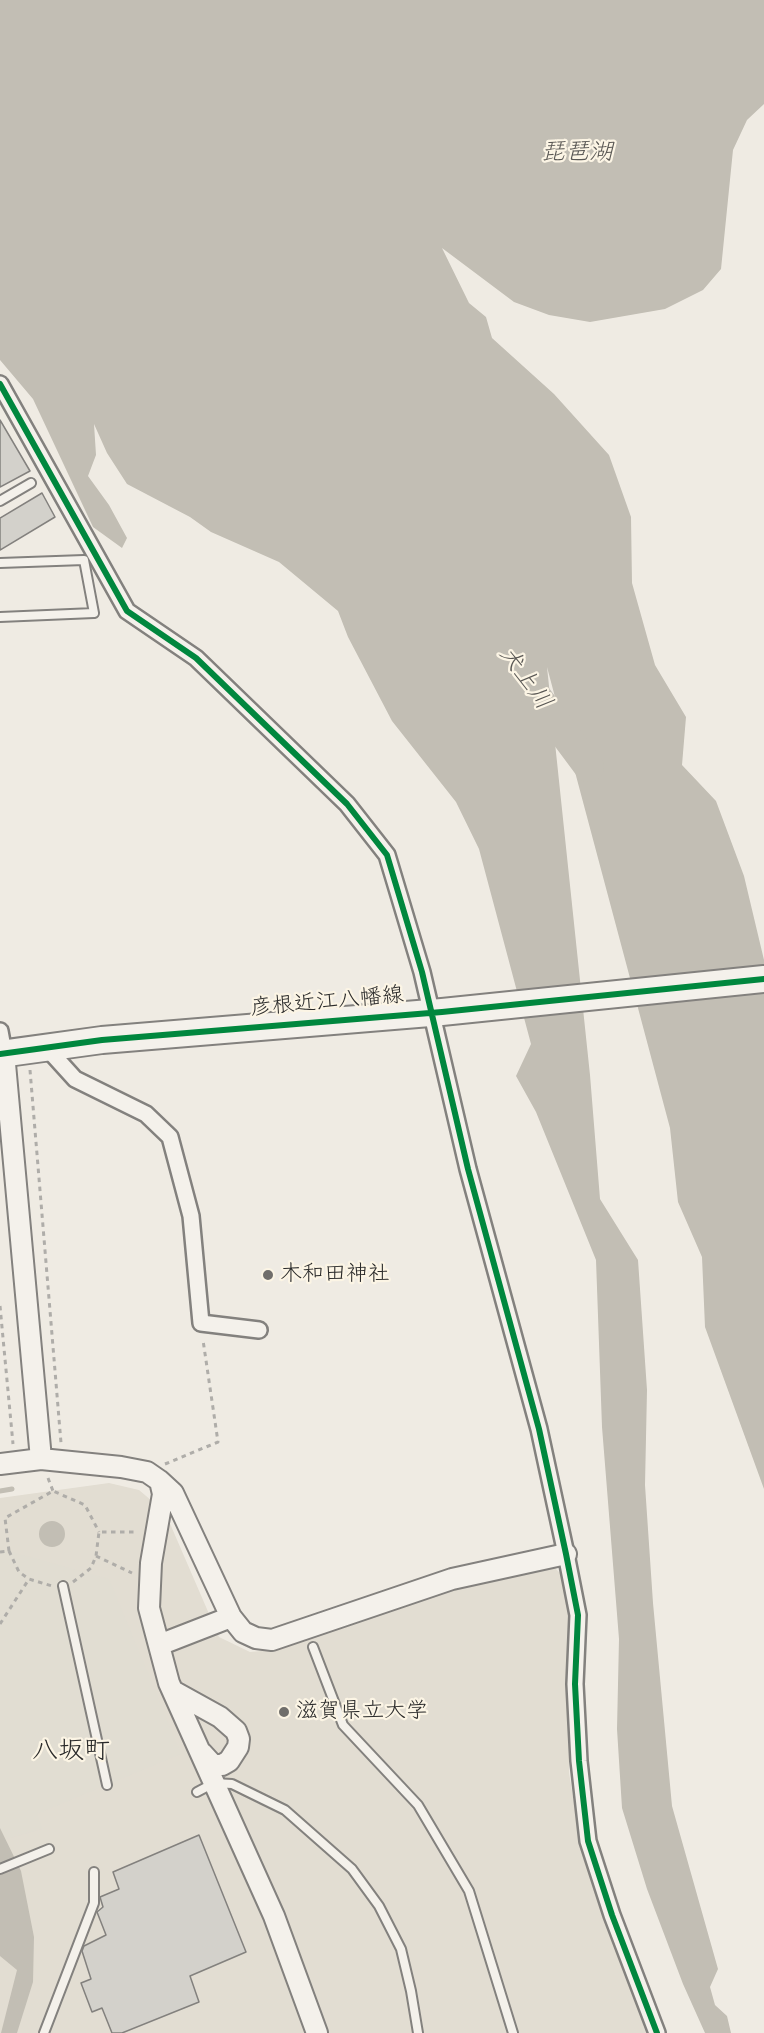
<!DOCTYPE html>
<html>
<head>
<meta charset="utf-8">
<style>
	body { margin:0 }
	canvas { display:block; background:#efebe3 }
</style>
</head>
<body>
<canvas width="764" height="2033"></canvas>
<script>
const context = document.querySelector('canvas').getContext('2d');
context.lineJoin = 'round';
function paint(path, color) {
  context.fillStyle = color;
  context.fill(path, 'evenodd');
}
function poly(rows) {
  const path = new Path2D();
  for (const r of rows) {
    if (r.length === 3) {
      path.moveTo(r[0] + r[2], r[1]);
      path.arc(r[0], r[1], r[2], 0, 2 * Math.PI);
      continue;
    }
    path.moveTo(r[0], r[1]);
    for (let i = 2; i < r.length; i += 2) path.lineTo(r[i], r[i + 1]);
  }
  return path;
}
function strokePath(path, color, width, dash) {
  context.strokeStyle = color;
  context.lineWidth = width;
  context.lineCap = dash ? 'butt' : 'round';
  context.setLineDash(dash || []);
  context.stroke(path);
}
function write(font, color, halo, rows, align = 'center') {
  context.font = font + ' Mynerve,"Klee One",sans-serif';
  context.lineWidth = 4.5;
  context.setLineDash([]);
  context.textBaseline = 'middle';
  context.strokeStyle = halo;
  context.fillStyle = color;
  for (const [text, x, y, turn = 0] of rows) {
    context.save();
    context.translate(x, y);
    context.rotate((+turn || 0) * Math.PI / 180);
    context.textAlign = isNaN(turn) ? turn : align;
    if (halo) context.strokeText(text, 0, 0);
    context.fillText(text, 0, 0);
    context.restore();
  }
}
const built = poly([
	[109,1483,139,1490,165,1512,219,1637,250,1652,273,1650,408,1603,479,1582,554,1567,564,1577,569,1609,569,1773,583,1857,649,2033,0,2033,0,1498]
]);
const green = poly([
	[9,1551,109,1579,181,1754,37,1814,42,1829,7,1839,0,1828,0,1552]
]);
const water = poly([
	[0,0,764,0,764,104,747,120,733,150,721,269,703,290,665,309,590,322,549,315,514,302,442,248,469,303,486,317,492,338,554,394,609,455,631,517,632,583,655,665,686,717,682,765,716,801,744,876,764,960,764,1489,705,1327,702,1257,678,1202,670,1128,547,667,590,1075,600,1199,638,1260,647,1390,645,1485,653,1603,672,1806,718,1969,710,1987,715,2005,727,2016,731,2033,705,2033,683,1984,647,1889,622,1808,617,1729,619,1639,602,1427,596,1260,536,1112,516,1076,531,1044,479,849,456,802,392,721,348,637,338,611,279,562,211,532,190,517,127,484,107,453,94,424,96,455,88,476,109,505,127,538,122,548,93,527,33,399,0,360],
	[52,1534,13],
	[0,1828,21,1871,34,1937,33,1982,17,2033,1,2033,17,1970,0,1956]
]);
const stream = poly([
	[0,1491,12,1489]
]);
const river = poly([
	[528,685,589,767]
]);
const building = poly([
	[0,420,30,471,0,487,0,420],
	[42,493,55,517,0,550,0,518,42,493],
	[199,1835,246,1952,190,1976,199,2002,122,2033,112,2033,102,2008,92,2012,81,1983,91,1979,82,1951,84,1946,106,1935,97,1912,103,1907,100,1897,119,1889,113,1872,199,1835]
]);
const path = poly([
	[30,1070,61,1443],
	[0,1306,13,1444],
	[165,1464,218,1442,203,1340],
	[48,1478,53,1491],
	[9,1551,5,1518,53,1491,85,1505,99,1532],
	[0,1552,9,1551,19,1572,29,1579],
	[96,1556,132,1573],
	[73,1582,91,1568,96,1556,99,1532,138,1532],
	[0,1624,29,1579,52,1586]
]);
const service = poly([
	[0,501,31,483],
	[0,563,84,560,94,613,0,617],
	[63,1586,107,1785],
	[313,1647,343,1725,418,1805,469,1891,513,2033],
	[197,1792,214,1783,232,1784,285,1810,352,1869,379,1906,401,1949,411,1991,418,2033],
	[0,1869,49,1849],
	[44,2033,94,1903,94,1872]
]);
const minor = poly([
	[0,384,127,611,196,658,347,804,387,855,422,972,468,1169,539,1429,566,1554,578,1615,575,1684,579,1761,588,1841,612,1915,657,2033],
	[0,1031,4,1053],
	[46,1047,75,1079,146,1114,170,1137,191,1216,201,1323,259,1330]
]);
const tertiary = poly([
	[4,1053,41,1459],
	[0,1464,41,1459,121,1467,147,1472,160,1481,163,1494,151,1563,149,1608,169,1683,274,1916,317,2033],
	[160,1481,173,1493,231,1617,243,1632,256,1638,272,1640,452,1579,566,1554],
	[159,1645,231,1617],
	[173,1691,220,1717,236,1731,239,1739,238,1747,229,1761,222,1765,213,1765,202,1753]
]);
const primary = poly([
	[0,1054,102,1040,442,1012,764,979]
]);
const cycleway = poly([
	[0,384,127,611,196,658,347,804,387,855,422,972,468,1169,539,1429,566,1554,578,1615,575,1684,579,1761,588,1841,612,1915,657,2033],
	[0,1054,102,1040,442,1012,764,979]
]);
const markers = [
	[268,1275,6,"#706e6b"],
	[284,1712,6,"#706e6b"]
];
const streetNames = [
	["彦根近江八幡線",327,1003,-5]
];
const poiNames = [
	["木和田神社",280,1275],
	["滋賀県立大学",296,1712]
];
const waterNames = [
	["琵琶湖",577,154],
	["犬上川",524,679,54]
];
const quarterNames = [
	["八坂町",71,1753]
];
paint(built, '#e2ddd2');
paint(green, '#e1ddd2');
paint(water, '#c2beb4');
strokePath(stream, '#c2beb4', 5);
strokePath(river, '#c2beb4', 30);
paint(building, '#d3d1cb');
strokePath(building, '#83817e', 1.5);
strokePath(service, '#83817e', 12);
strokePath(minor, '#83817e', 20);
strokePath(tertiary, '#83817e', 24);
strokePath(primary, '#83817e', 30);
strokePath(path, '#afada9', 3, [4.5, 4.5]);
strokePath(service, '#f4f1eb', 8);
strokePath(minor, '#f4f1eb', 15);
strokePath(tertiary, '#f4f1eb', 20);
strokePath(primary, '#f4f1eb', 26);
strokePath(cycleway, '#00873e', 6);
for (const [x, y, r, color] of markers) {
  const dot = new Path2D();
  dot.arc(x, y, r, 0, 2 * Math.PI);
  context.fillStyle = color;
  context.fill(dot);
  strokePath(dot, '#fcf5e5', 2);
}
write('22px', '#2b2b2b', '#fcf5e5', streetNames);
write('22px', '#2b2b2b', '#fcf5e5', poiNames, 'left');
write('italic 24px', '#595754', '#fcf5e5', waterNames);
write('26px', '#2b2b2b', '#fcf5e5', quarterNames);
</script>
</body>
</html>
